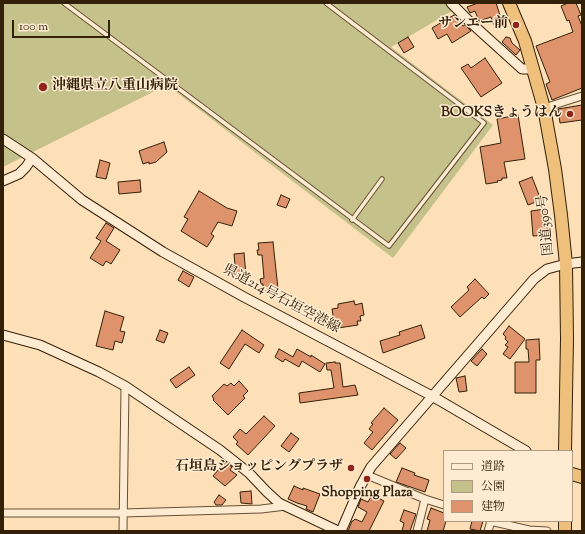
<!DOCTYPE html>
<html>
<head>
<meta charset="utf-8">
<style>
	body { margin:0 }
	#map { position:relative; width:585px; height:534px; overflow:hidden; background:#fee0b8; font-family:"Sorts Mill Goudy","Noto Serif JP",serif }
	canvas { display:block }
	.frame { position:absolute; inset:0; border:4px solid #332008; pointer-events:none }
	.legend { position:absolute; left:443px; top:450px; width:130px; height:72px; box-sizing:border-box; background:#feebd1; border:1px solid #ad9a81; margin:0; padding:5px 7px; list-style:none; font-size:12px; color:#332008 }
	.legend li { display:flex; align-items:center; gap:8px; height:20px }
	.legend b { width:20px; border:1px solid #ad9a81 }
	.scale { position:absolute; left:12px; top:20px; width:98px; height:18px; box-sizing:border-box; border:2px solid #332008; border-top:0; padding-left:5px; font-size:12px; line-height:14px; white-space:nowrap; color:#332008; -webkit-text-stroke:3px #feebd1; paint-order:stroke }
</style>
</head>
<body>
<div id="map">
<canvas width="585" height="534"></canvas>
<div class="frame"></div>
<ul class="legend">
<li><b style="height:5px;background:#feebd1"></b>道路</li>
<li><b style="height:11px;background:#c5c18b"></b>公園</li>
<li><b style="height:11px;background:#de936d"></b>建物</li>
</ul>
<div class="scale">100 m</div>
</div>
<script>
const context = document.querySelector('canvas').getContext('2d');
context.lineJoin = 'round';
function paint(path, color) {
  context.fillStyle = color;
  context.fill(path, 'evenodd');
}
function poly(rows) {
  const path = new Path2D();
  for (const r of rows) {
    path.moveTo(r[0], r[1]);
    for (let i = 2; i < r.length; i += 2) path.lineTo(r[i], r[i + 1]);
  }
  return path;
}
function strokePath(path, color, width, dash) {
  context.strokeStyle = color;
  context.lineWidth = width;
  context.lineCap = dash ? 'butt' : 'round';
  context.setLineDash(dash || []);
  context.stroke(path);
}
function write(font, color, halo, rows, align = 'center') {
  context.font = font + ' "Sorts Mill Goudy","Noto Serif JP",serif';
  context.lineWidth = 3;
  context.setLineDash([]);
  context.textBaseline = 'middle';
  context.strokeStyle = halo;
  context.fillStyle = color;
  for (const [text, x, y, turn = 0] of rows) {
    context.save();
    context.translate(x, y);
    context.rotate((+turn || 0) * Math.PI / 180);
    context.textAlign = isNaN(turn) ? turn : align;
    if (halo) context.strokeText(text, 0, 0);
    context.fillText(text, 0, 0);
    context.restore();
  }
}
const green = poly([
	[3,3,447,3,454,10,391,47,493,125,393,258,167,85,3,167]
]);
const building = poly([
	[478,3,496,3,502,21,493,24,491,17,479,21,475,11,470,13,467,7,478,3],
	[568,3,576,3,581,15,578,16,582,26,582,88,552,100,546,84,550,82,536,46,573,32,569,20,567,21,561,6,568,3],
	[454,15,463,26,465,25,471,31,452,43,447,34,438,39,432,28,454,15],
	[408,37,414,47,404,53,398,43,408,37],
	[506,37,510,38,512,43,520,50,516,55,502,42,506,37],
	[485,58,502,83,481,97,461,68,468,64,471,68,485,58],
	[582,105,582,120,560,123,558,109,582,105],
	[518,115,525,159,504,162,507,178,502,178,502,180,497,181,498,182,486,184,480,147,501,143,497,119,518,115],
	[164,142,167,152,156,162,149,164,149,162,143,164,139,151,164,142],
	[100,160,110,163,106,179,96,177,100,160],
	[532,177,541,200,528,205,519,182,532,177],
	[140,180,141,192,119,194,118,182,140,180],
	[199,191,227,208,237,211,232,226,218,222,211,234,214,236,207,247,181,231,188,219,184,217,199,191],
	[281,195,290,199,286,208,277,205,281,195],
	[546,209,549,235,533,236,531,211,546,209],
	[106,223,114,228,106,241,120,250,111,264,106,261,103,266,90,258,101,241,96,238,106,223],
	[273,242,278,289,265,290,265,288,263,288,263,284,261,284,260,279,264,278,262,255,258,255,257,250,259,250,258,243,273,242],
	[244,253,246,275,236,276,234,254,244,253],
	[183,271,194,277,189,287,178,280,183,271],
	[475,279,489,294,484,299,482,297,460,317,451,307,469,290,467,287,475,279],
	[354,301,355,305,362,303,364,315,360,316,361,321,357,321,358,325,338,328,336,321,334,321,332,309,338,308,338,304,354,301],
	[105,311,124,317,120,331,125,332,122,343,115,341,113,350,96,346,105,311],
	[421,325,425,338,383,353,380,341,400,335,399,332,421,325],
	[509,326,525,339,510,359,503,354,508,347,505,345,508,342,505,339,506,337,503,334,509,326],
	[160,330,168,333,164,343,156,340,160,330],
	[242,330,264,345,259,353,245,344,229,369,220,363,242,330],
	[539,339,540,360,536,360,536,393,515,393,515,362,529,362,528,349,526,349,526,340,539,339],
	[279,349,293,357,297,349,311,357,311,355,325,364,320,372,302,361,299,367,285,359,283,362,275,357,279,349],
	[482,349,487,354,477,366,471,361,482,349],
	[335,362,335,363,340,363,343,387,355,385,358,395,300,403,299,393,334,388,331,370,327,370,326,363,335,362],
	[189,367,195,375,176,388,170,380,189,367],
	[465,376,467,391,459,392,456,378,465,376],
	[239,381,248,391,243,396,245,398,228,415,213,400,214,399,212,396,224,384,227,386,231,383,234,386,239,381],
	[384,408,398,420,372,450,364,443,373,432,369,429,373,424,371,423,384,408],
	[264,416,275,426,248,455,236,444,238,442,233,437,240,429,246,434,264,416],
	[291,433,299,439,289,452,281,446,291,433],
	[400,443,406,448,396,459,390,454,400,443],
	[225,462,232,467,230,470,237,475,225,486,213,476,225,462],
	[402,468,415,473,414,475,429,480,425,492,396,482,402,468],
	[294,486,303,490,303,488,320,494,313,512,306,509,307,506,297,503,288,499,294,486],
	[251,491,252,504,241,503,240,492,251,491],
	[219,495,226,500,222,505,216,505,214,502,219,495],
	[372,495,384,501,369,531,348,531,352,521,353,521,355,519,362,522,367,512,358,507,361,499,368,502,372,495],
	[431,508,444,513,444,521,446,521,443,531,427,531,430,520,427,519,431,508],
	[404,510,416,514,410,531,402,531,404,523,400,521,404,510],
	[472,521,483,521,480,531,470,529,472,521]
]);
const lane = poly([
	[64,3,389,246,484,123,326,3],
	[352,220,382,179]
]);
const street = poly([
	[544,108,582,96],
	[367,475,425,499,444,505],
	[3,513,123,513,261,509,286,506],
	[490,521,529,530,547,531],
	[123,531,125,386],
	[417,531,425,499],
	[488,531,491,521]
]);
const secondary = poly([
	[451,3,470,22,522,69,534,69],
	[3,139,32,158,82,200,163,252,244,297,432,396,526,451],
	[3,181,19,174,26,167,32,158],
	[3,335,40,345,99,372,125,386,220,450,249,473,266,491,279,503,338,531],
	[341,531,360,487,371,467,534,279,547,269,566,264,582,262]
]);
const highway = poly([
	[509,3,525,41,544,108,555,169,561,215,566,264,567,339,565,451],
	[572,474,582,477],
	[565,531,565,521]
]);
const markers = [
	[516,25,4,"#8f2418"],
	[43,87,5,"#8f2418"],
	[570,114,4,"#8f2418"],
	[351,468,4,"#8f2418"],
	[367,479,4,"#8f2418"]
];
const poiNames = [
	["サンエー前",508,25],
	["沖縄県立八重山病院",52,87,"left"],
	["BOOKSきょうはん",562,114],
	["石垣島ショッピングプラザ",343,468],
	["Shopping Plaza",367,494,"center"]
];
const streetNames = [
	["国道390号",547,225,-96],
	["県道214号石垣空港線",281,300,28]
];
paint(green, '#c5c18b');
paint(building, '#de936d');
strokePath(building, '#332008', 1);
strokePath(lane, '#665034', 5.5);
strokePath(street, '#665034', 9);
strokePath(secondary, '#332008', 11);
strokePath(highway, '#332008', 14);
strokePath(lane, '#feebd1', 3.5);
strokePath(street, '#feebd1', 7);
strokePath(secondary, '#feebd1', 9);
strokePath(highway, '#efc07c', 12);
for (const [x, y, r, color] of markers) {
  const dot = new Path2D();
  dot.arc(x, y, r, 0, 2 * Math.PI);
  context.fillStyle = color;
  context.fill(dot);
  strokePath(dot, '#feebd1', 1.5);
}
write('bold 14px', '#332008', '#feebd1', poiNames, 'right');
write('14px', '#332008', '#feebd1', streetNames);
</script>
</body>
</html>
